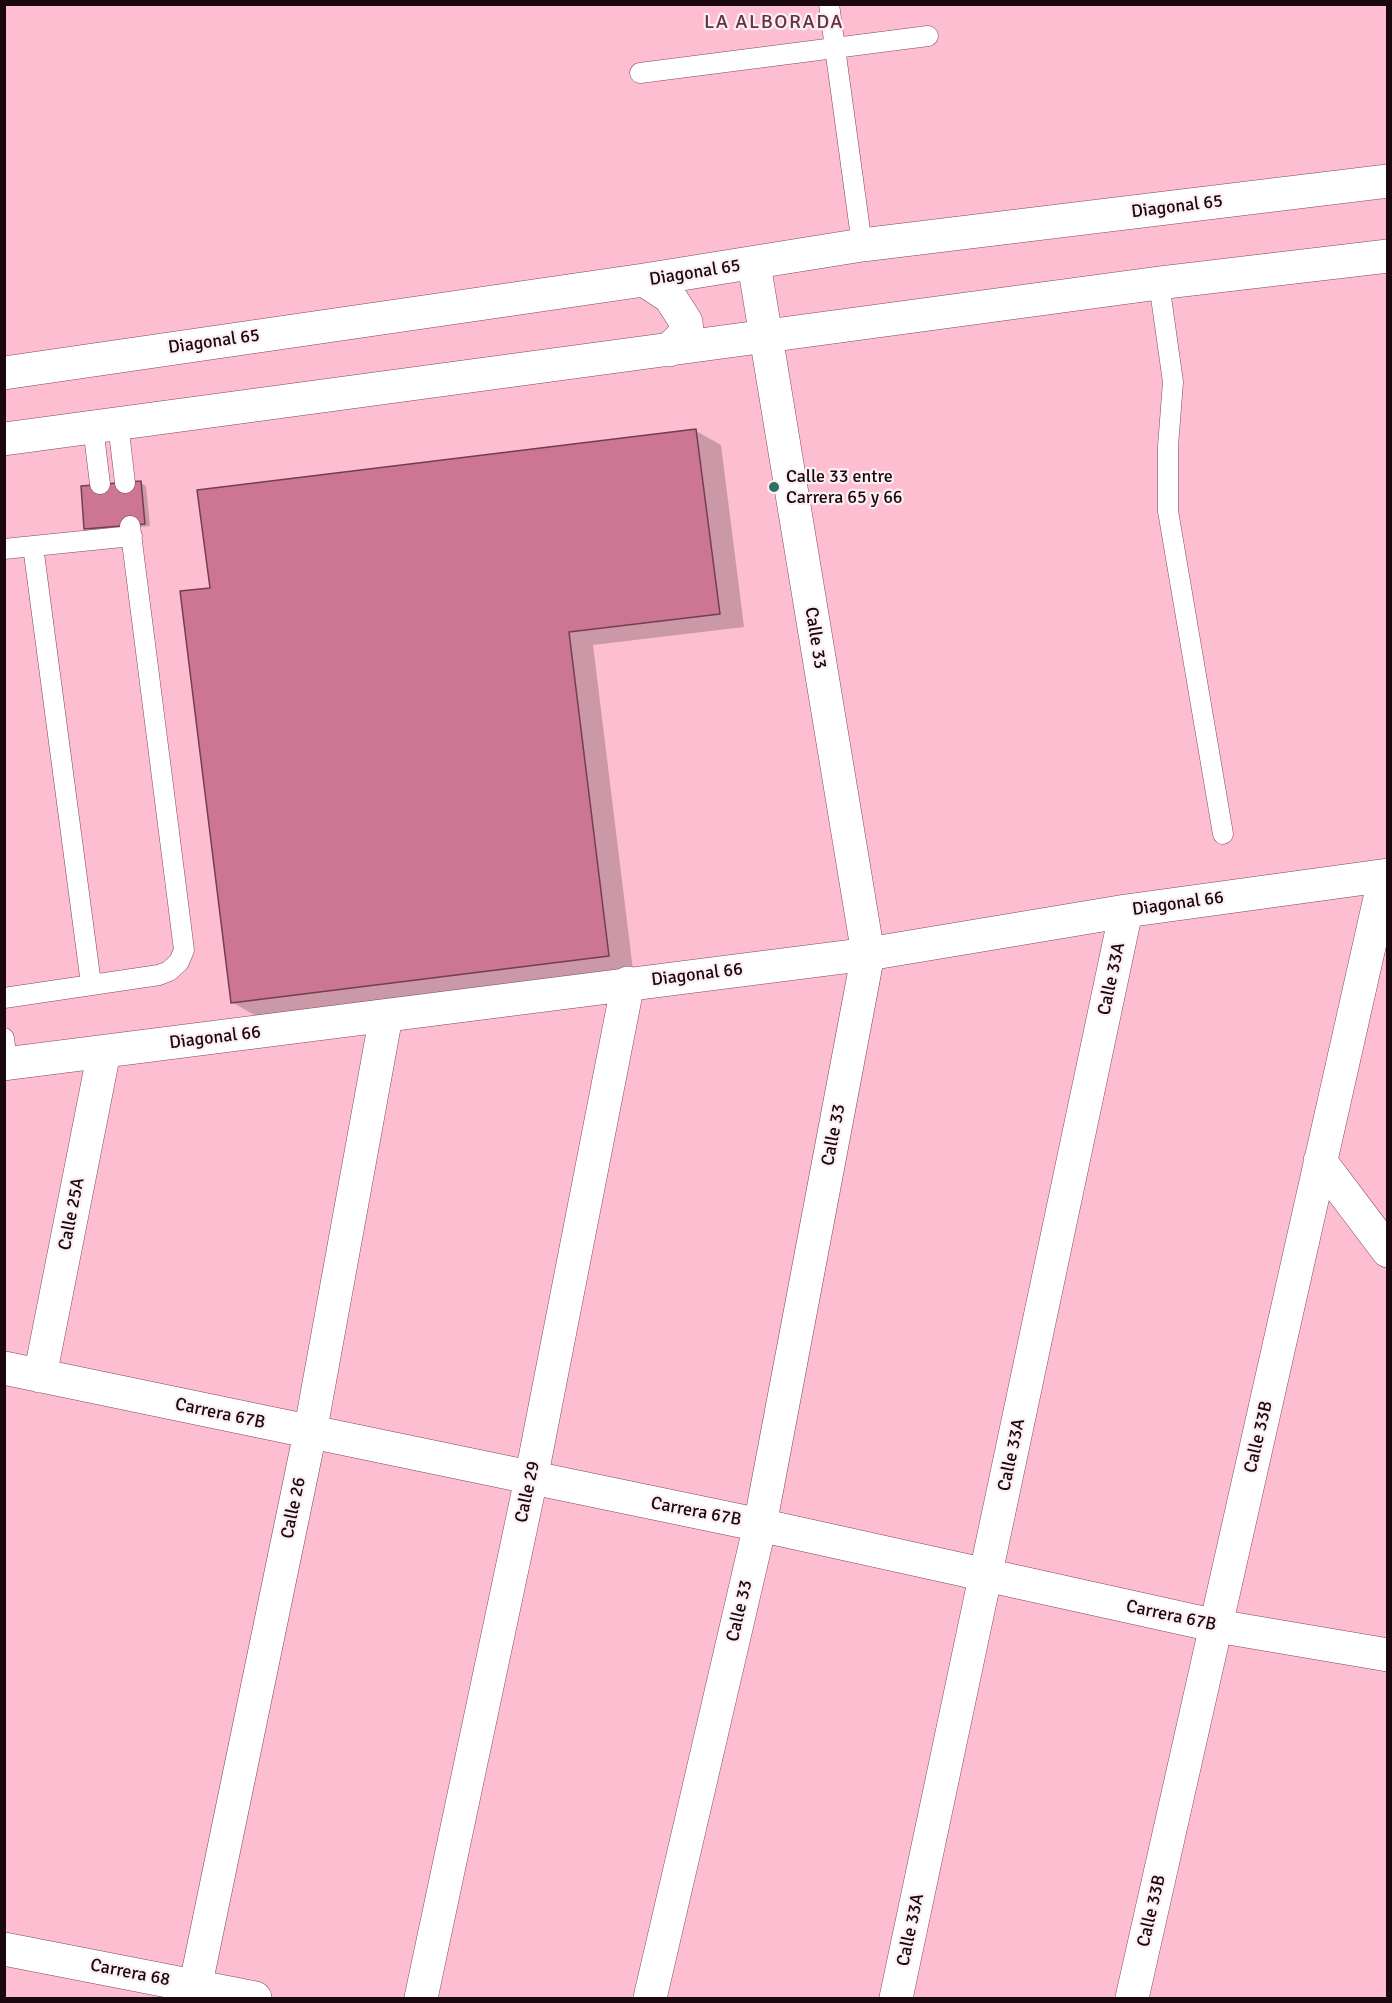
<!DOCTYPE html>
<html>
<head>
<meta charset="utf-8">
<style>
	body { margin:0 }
	#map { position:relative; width:1392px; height:2003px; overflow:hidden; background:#fdbed1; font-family:Signika,sans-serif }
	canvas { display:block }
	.frame { position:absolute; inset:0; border:6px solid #1b070e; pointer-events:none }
</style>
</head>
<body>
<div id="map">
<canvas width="1392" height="2003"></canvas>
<div class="frame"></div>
</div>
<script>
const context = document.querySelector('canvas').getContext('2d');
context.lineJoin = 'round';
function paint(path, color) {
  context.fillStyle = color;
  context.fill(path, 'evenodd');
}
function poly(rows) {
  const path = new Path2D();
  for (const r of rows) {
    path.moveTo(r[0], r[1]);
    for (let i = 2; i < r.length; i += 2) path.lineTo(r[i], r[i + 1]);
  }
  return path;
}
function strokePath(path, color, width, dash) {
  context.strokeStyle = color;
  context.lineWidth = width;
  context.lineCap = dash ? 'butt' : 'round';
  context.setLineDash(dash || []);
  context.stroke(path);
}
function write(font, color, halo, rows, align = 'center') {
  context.font = font + ' Signika,sans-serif';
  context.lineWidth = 4.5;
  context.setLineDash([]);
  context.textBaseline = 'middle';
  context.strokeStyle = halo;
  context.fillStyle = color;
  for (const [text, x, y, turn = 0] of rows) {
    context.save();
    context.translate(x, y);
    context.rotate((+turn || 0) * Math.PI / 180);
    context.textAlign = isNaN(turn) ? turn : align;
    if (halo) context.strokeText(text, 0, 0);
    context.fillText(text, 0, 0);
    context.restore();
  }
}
const shadow = poly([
	[696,431,721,445,744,627,593,645,633,970,256,1016,232,1002,211,589],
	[141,483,146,486,150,526,92,532,86,528]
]);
const building = poly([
	[696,429,720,614,569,632,609,956,231,1003,180,591,210,588,197,490,696,429],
	[141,481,145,524,84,529,81,486,141,481]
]);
const service = poly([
	[829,4,862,245],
	[640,73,928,36],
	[1159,283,1173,382,1168,446,1168,511,1223,834],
	[118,423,125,483],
	[93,427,100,484],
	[33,546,91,984],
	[4,549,132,536],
	[4,998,159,975,169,971,179,962,184,950,130,526],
	[4,1038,7,1064]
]);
const minor = poly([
	[644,280,670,297,686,322,687,332,669,350],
	[4,373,644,280,862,245,1388,181],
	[4,439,1159,283,1388,256],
	[4,1064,868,954,1126,911,1388,875],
	[1320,1161,1388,1251],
	[4,1368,760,1525,1217,1626,1388,1655],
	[40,1376,104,1052],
	[4,1949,255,1998],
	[193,1998,310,1433,386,1016],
	[421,1998,531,1479,628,983],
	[650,1998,760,1525,868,954,754,264],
	[896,1998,1126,911],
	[1132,1998,1385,876]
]);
const markers = [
	[774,487,6,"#2c7164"]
];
const streetNames = [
	["Diagonal 65",1177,207,-7],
	["Diagonal 65",695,273,-9],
	["Diagonal 65",214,342,-8],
	["Calle 33",815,638,81],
	["Diagonal 66",1178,904,-8],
	["Diagonal 66",697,975,-7],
	["Calle 33A",1112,979,-78],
	["Diagonal 66",215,1038,-7],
	["Calle 33",834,1135,-79],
	["Calle 25A",72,1214,-79],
	["Carrera 67B",220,1414,12],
	["Calle 33B",1259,1437,-77],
	["Calle 33A",1012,1455,-78],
	["Calle 29",528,1492,-78],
	["Calle 26",294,1508,-78],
	["Carrera 67B",696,1512,11],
	["Calle 33",740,1611,-77],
	["Carrera 67B",1171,1616,12],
	["Calle 33B",1152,1911,-77],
	["Calle 33A",911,1930,-78],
	["Carrera 68",130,1973,11]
];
const poiNames = [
	["Calle 33 entre",786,477],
	["Carrera 65 y 66",786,498]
];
const neighbourhoodNames = [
	["LA ALBORADA",774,23]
];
paint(shadow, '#0003');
paint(building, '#cc7693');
strokePath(building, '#723e50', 1.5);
strokePath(service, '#7d485a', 21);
strokePath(minor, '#7d485a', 34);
strokePath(service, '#fff', 20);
strokePath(minor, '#fff', 33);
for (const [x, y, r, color] of markers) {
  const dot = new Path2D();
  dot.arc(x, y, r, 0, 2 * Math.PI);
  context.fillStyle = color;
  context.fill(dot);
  strokePath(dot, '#fceff2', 2);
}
write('18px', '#1b070e', '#fceff2', streetNames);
write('18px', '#1b070e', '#fceff2', poiNames, 'left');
context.letterSpacing = '1.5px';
write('20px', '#653244', '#fceff2', neighbourhoodNames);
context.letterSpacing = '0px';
</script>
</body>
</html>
